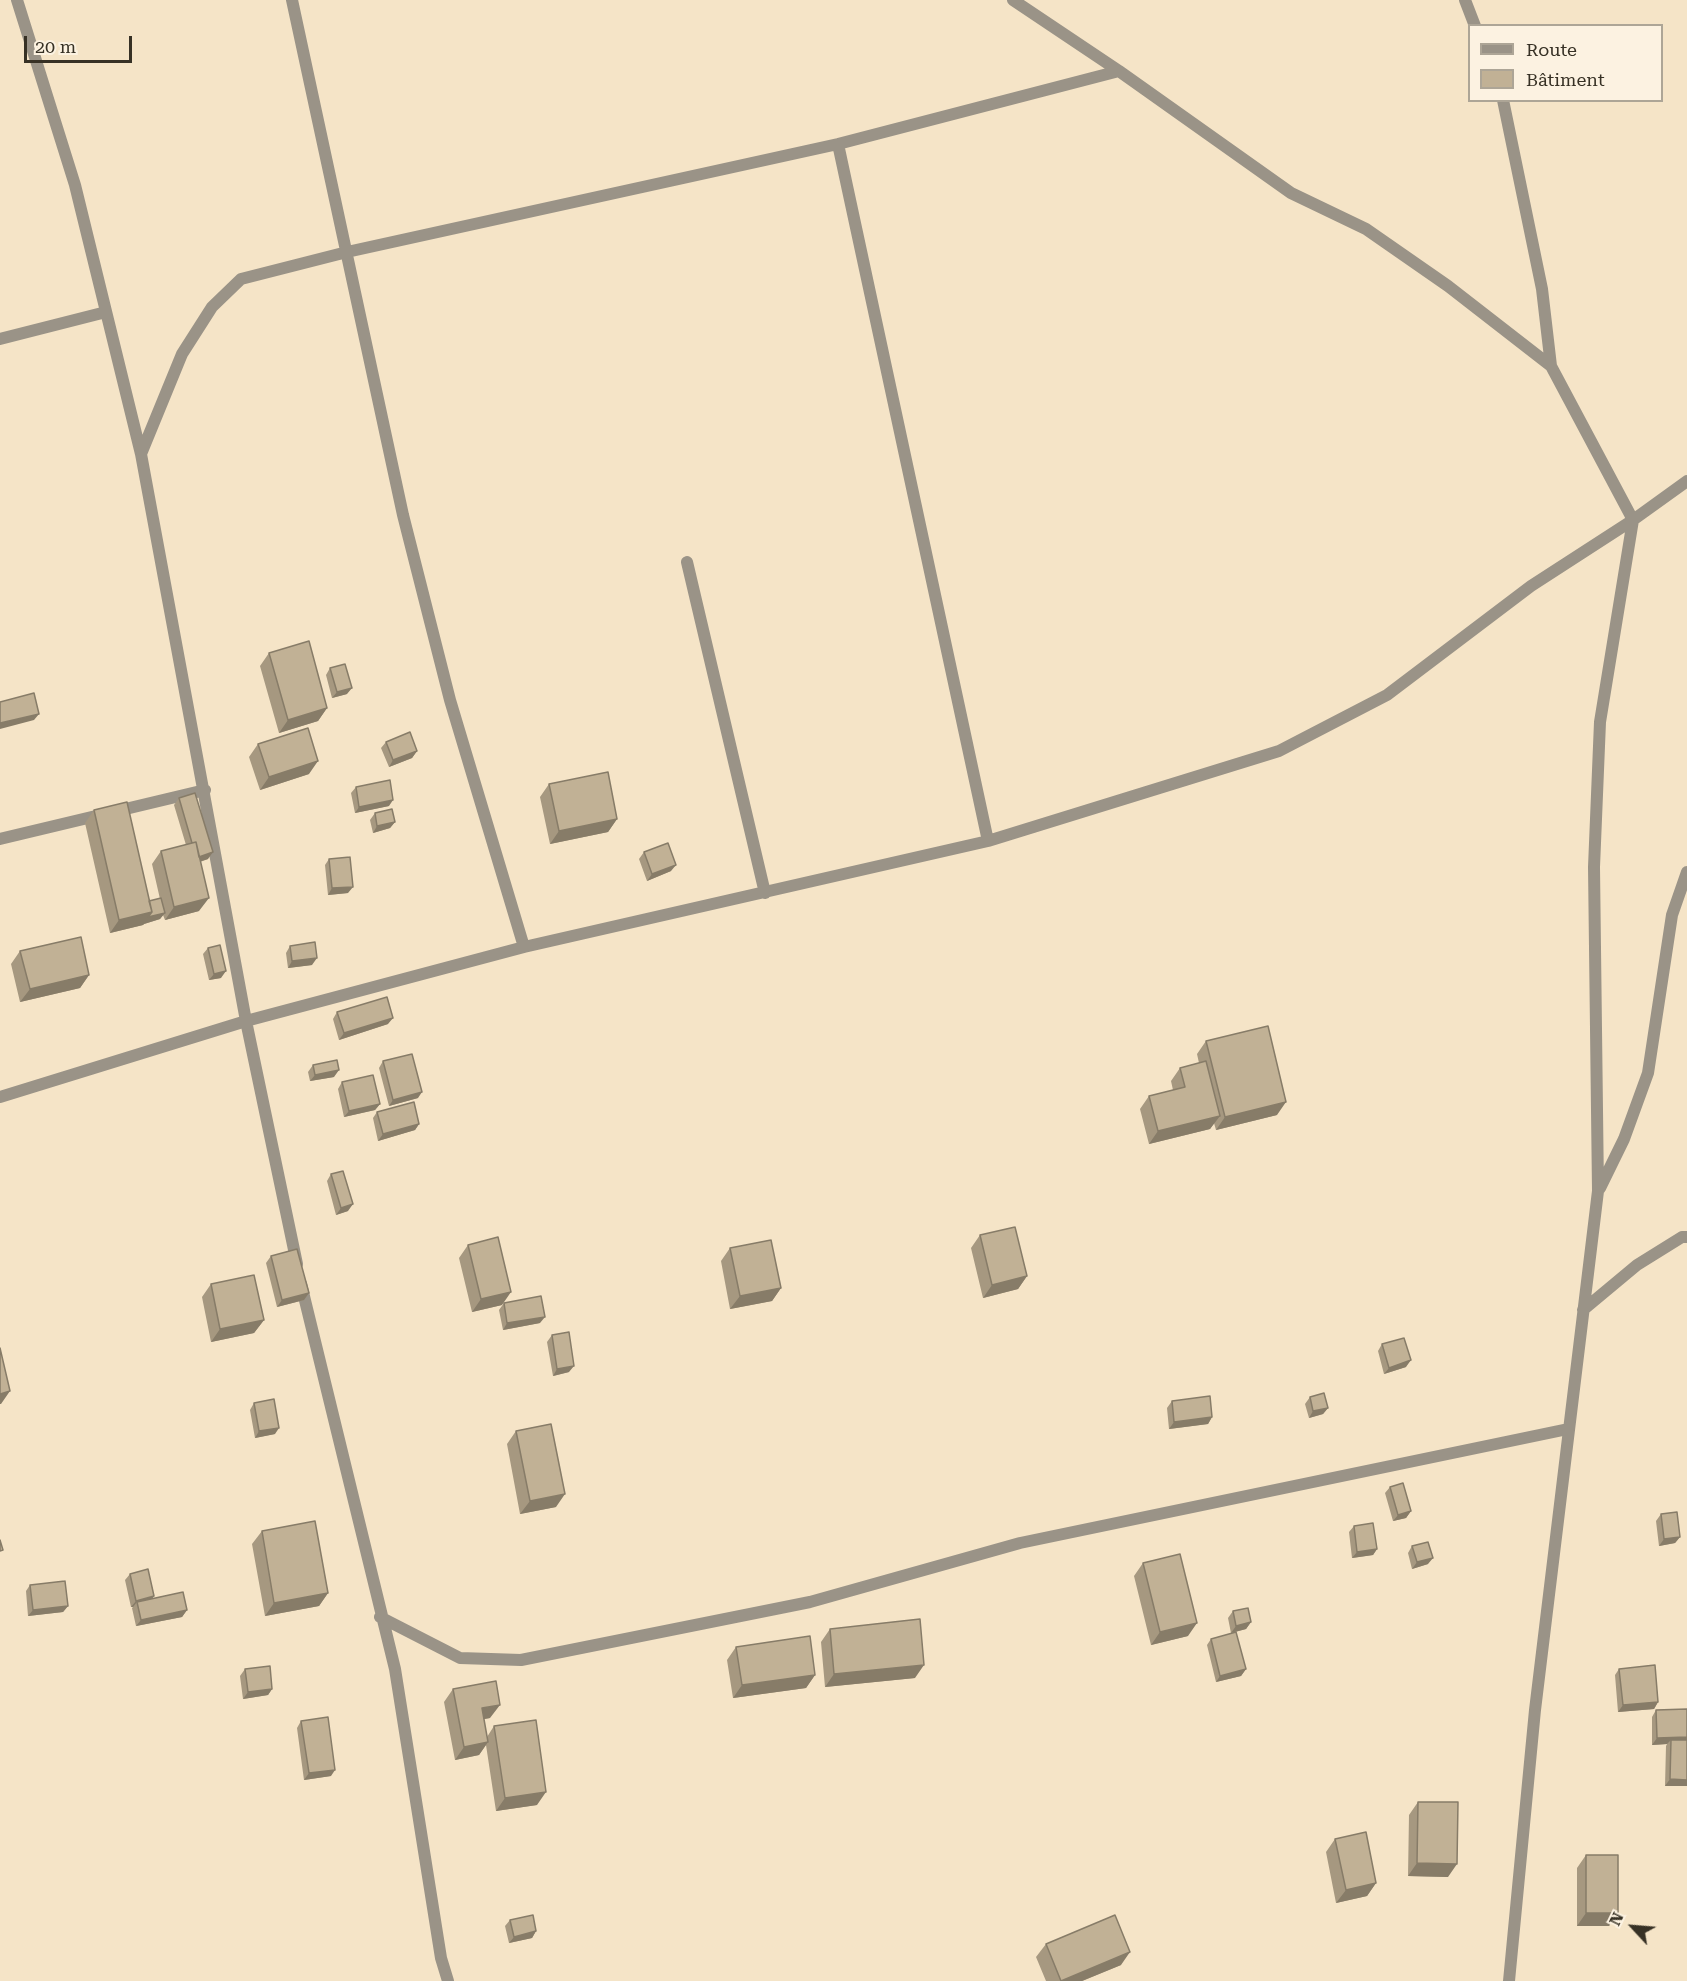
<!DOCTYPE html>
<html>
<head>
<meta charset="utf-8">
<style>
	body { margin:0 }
	#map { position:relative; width:1687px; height:1981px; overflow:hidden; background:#f5e4c7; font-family:"Roboto Serif",serif }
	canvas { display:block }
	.legend { position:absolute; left:1468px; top:24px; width:195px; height:78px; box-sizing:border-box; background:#fcf2e1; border:2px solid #ada596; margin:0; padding:8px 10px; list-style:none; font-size:18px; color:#373125 }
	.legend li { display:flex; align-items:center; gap:12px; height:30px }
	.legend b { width:30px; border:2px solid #ada596 }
	.north { position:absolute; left:1603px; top:1897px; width:60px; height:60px; -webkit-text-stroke:4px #fcf2e1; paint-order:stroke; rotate:296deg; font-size:16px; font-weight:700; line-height:24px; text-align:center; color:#373125 }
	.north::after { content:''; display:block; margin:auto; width:21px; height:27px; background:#373125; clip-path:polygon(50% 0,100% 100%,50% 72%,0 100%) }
	.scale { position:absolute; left:24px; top:36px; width:108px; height:27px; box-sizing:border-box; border:3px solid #373125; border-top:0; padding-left:8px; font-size:18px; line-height:21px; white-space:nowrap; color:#373125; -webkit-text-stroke:4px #fcf2e1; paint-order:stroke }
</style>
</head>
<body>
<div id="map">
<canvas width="1687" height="1981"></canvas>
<ul class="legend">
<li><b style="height:8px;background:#9a9387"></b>Route</li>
<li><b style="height:16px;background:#c1b195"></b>Bâtiment</li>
</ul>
<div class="north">N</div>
<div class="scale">20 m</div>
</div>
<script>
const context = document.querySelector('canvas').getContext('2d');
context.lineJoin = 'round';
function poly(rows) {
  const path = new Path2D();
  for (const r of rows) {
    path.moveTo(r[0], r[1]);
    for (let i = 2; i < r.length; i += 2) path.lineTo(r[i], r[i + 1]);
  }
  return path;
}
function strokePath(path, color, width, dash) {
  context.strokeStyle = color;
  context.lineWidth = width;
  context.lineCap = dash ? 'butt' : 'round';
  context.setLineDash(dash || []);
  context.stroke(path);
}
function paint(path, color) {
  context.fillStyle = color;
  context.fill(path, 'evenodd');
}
const street = poly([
	[17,0,75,185,141,454,246,1021,297,1264],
	[292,0,403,515,450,700,524,947],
	[1013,0,1119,71,1291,193,1366,229,1448,286,1551,366,1633,520,1600,722,1594,867,1598,1191,1535,1710,1509,1981],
	[1465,0,1475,26],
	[1503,100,1542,289,1551,366],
	[838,144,988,841],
	[0,339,106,312],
	[141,454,182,354,212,307,241,279,347,252,838,144,1119,71],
	[687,562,765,893],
	[0,839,205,790],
	[0,1097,246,1021,524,947,988,841,1279,751,1387,695,1531,586,1633,520,1687,481],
	[1600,1188,1624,1139,1648,1073,1672,915,1687,872],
	[301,1284,395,1669,441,1958,448,1981],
	[1583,1310,1637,1265,1682,1237,1687,1237],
	[380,1617,460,1658,521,1660,810,1602,1020,1543,1568,1429]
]);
const wall = poly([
	[269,653,327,708,318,721,279,733,260,666],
	[330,668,347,694,332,698,326,675],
	[386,742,417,751,412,758,389,767,381,748],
	[258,744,309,774,260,790,249,757],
	[549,784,617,819,608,832,550,844,540,797],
	[356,787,389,806,355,813,351,793],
	[179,798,208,859,200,862,199,911,165,920,163,915,160,919,144,924,143,925,110,933,85,823,94,810,149,901,160,899,152,864,161,851,186,845,174,805],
	[375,813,395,822,390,828,373,833,370,820],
	[644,852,671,871,647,881,639,859],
	[329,859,348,893,328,895,325,865],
	[290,946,312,965,288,968,286,953],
	[208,948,221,978,209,980,203,954],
	[20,951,89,975,80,988,20,1002,11,964],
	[337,1012,388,1024,339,1040,333,1019],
	[1206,1041,1277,1115,1216,1130,1214,1123,1210,1129,1149,1144,1140,1109,1149,1096,1173,1090,1171,1081,1180,1068,1199,1063,1197,1054],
	[383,1061,418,1098,389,1106,379,1068],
	[313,1065,334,1077,310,1081,308,1072],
	[342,1082,380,1104,375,1110,344,1117,338,1089],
	[377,1112,419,1124,415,1130,378,1141,373,1118],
	[331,1174,348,1211,336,1215,327,1181],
	[980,1235,1027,1276,1018,1289,983,1298,971,1248],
	[468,1245,502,1305,472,1312,459,1258],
	[730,1248,781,1288,772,1301,730,1309,721,1261],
	[271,1256,304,1300,277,1307,266,1263],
	[211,1284,264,1320,254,1333,211,1342,202,1297],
	[504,1303,540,1323,503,1330,499,1310],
	[552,1335,569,1372,553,1376,547,1342],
	[1382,1344,1406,1367,1384,1374,1378,1351],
	[1310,1397,1328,1408,1323,1414,1309,1418,1305,1404],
	[1172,1401,1212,1417,1208,1424,1169,1429,1167,1408],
	[254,1403,275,1434,255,1438,250,1410],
	[516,1431,556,1507,520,1514,507,1444],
	[1390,1487,1411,1511,1406,1518,1393,1521,1385,1493],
	[1661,1514,1680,1537,1675,1543,1659,1546,1656,1521],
	[1354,1526,1377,1549,1373,1555,1352,1558,1349,1532],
	[262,1531,328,1593,319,1606,265,1616,252,1544],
	[1412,1546,1428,1564,1412,1569,1408,1553],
	[1143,1563,1188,1636,1151,1645,1134,1576],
	[130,1574,154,1596,152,1599,187,1610,182,1617,136,1626,132,1608,133,1607,131,1607,125,1580],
	[30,1585,68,1606,63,1612,28,1616,26,1591],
	[1233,1611,1251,1622,1246,1629,1231,1633,1228,1618],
	[830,1629,915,1678,825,1687,821,1642],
	[1211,1639,1246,1669,1241,1676,1216,1682,1207,1645],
	[736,1647,815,1675,806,1688,733,1698,727,1660],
	[245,1669,272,1689,268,1695,243,1699,240,1676],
	[1619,1669,1658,1702,1654,1709,1618,1712,1615,1675],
	[453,1689,490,1718,484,1719,487,1737,494,1726,537,1805,496,1811,486,1745,479,1755,455,1760,444,1702],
	[1687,1709,1687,1786,1665,1786,1666,1746,1667,1744,1652,1745,1652,1717,1656,1710],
	[301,1721,331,1776,304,1780,297,1728],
	[1418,1802,1448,1877,1408,1876,1409,1815],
	[1335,1839,1376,1883,1367,1896,1336,1903,1326,1852],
	[1586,1855,1618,1913,1609,1926,1577,1926,1577,1868],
	[510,1920,536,1931,532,1938,509,1943,505,1926],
	[1046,1944,1121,1965,1082,1981,1046,1981,1036,1957]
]);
const shadedWall = poly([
	[352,688,347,694,332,698,337,692],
	[327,708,318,721,279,733,288,720],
	[39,714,34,720,0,729,0,723],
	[417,751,412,758,389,767,393,760],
	[318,761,309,774,260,790,269,777],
	[393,800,389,806,355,813,359,807],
	[617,819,608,832,550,844,559,831],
	[395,822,390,828,373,833,377,826],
	[213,852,208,859,192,864,196,858],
	[676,865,671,871,647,881,652,874],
	[353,887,348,893,328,895,332,888],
	[209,898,199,911,165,920,174,907],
	[152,912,165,913,160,919,144,924,143,925,110,933,119,920],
	[317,958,312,965,288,968,292,961],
	[226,971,221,978,209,980,214,974],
	[89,975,80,988,20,1002,30,989],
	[393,1018,388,1024,339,1040,344,1033],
	[339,1070,334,1077,310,1081,315,1075],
	[422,1092,418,1098,389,1106,393,1100],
	[1286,1102,1277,1115,1216,1130,1225,1117],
	[380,1104,375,1110,344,1117,349,1111],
	[1220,1116,1210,1129,1149,1144,1158,1131],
	[419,1124,415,1130,378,1141,383,1134],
	[353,1204,348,1211,336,1215,341,1208],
	[1027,1276,1018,1289,983,1298,992,1285],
	[781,1288,772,1301,730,1309,740,1296],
	[511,1292,502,1305,472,1312,481,1299],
	[309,1293,304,1300,277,1307,282,1300],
	[545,1317,540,1323,503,1330,507,1323],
	[264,1320,254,1333,211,1342,220,1329],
	[1411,1360,1406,1367,1384,1374,1389,1368],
	[574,1366,569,1372,553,1376,557,1369],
	[10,1391,1,1404,0,1404,0,1394],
	[1328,1408,1323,1414,1309,1418,1313,1411],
	[1212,1417,1208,1424,1169,1429,1174,1422],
	[279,1428,275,1434,255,1438,259,1431],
	[565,1494,556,1507,520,1514,530,1501],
	[1411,1511,1406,1518,1393,1521,1398,1515],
	[1680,1537,1675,1543,1659,1546,1664,1539],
	[1377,1549,1373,1555,1352,1558,1357,1552],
	[1433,1558,1428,1564,1412,1569,1417,1562],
	[328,1593,319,1606,265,1616,274,1603],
	[154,1596,150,1602,137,1602,133,1607,131,1607,136,1601],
	[68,1606,63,1612,28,1616,33,1610],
	[187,1610,182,1617,136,1626,141,1620],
	[1251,1622,1246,1629,1231,1633,1236,1626],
	[1197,1623,1188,1636,1151,1645,1160,1632],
	[924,1665,915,1678,825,1687,834,1674],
	[1246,1669,1241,1676,1216,1682,1220,1676],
	[815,1675,806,1688,733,1698,742,1685],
	[272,1689,268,1695,243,1699,248,1692],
	[1658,1702,1654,1709,1618,1712,1623,1705],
	[500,1705,490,1718,473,1721,482,1708],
	[1687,1737,1687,1744,1671,1740,1667,1744,1652,1745,1657,1738],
	[488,1742,479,1755,455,1760,464,1747],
	[335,1770,331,1776,304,1780,309,1773],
	[1670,1779,1687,1780,1687,1786,1665,1786],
	[546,1792,537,1805,496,1811,505,1798],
	[1417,1863,1457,1864,1448,1877,1408,1876],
	[1376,1883,1367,1896,1336,1903,1346,1890],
	[1586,1913,1618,1913,1609,1926,1577,1926],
	[536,1931,532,1938,509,1943,514,1937],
	[1130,1952,1121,1965,1082,1981,1061,1981]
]);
const building = poly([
	[309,641,327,708,288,720,269,653,309,641],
	[345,664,352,688,337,692,330,668,345,664],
	[34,693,39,714,0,723,0,702,34,693],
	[308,728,318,761,269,777,258,744,308,728],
	[410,732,417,751,393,760,386,742,410,732],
	[608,772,617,819,559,831,549,784,608,772],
	[390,780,393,800,359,807,356,787,390,780],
	[195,793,213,852,199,857,196,842,192,843,179,798,195,793],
	[127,802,152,912,119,920,94,810,127,802],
	[392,809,395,822,377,826,375,813,392,809],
	[196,842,209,898,174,907,161,851,196,842],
	[668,843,676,865,652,874,644,852,668,843],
	[350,857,353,887,332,888,329,859,350,857],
	[161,898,165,913,148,917,152,912,149,901,161,898],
	[81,937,89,975,30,989,20,951,81,937],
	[315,942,317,958,292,961,290,946,315,942],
	[220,945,226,971,214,974,208,948,220,945],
	[387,997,393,1018,344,1033,337,1012,387,997],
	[1268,1026,1286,1102,1225,1117,1206,1041,1268,1026],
	[412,1054,422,1092,393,1100,383,1061,412,1054],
	[337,1060,339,1070,315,1075,313,1065,337,1060],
	[1206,1061,1220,1116,1158,1131,1149,1096,1185,1087,1180,1068,1206,1061],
	[373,1075,380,1104,349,1111,342,1082,373,1075],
	[414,1102,419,1124,383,1134,377,1112,414,1102],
	[343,1171,353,1204,341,1208,331,1174,343,1171],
	[1015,1227,1027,1276,992,1285,980,1235,1015,1227],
	[498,1237,511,1292,481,1299,468,1245,498,1237],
	[771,1240,781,1288,740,1296,730,1248,771,1240],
	[297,1249,309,1293,282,1300,271,1256,297,1249],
	[254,1275,264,1320,220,1329,211,1284,254,1275],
	[541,1296,545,1317,507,1323,504,1303,541,1296],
	[569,1332,574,1366,557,1369,552,1335,569,1332],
	[1404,1338,1411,1360,1389,1368,1382,1344,1404,1338],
	[0,1348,10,1391,0,1394,0,1348],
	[1324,1393,1328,1408,1313,1411,1310,1397,1324,1393],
	[1210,1396,1212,1417,1174,1422,1172,1401,1210,1396],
	[274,1399,279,1428,259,1431,254,1403,274,1399],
	[551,1424,565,1494,530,1501,516,1431,551,1424],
	[1403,1483,1411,1511,1398,1515,1390,1487,1403,1483],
	[1677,1512,1680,1537,1664,1539,1661,1514,1677,1512],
	[315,1521,328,1593,274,1603,262,1531,315,1521],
	[1373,1523,1377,1549,1357,1552,1354,1526,1373,1523],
	[0,1540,3,1550,0,1551,0,1540],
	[1428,1542,1433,1558,1417,1562,1412,1546,1428,1542],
	[1180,1554,1197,1623,1160,1632,1143,1563,1180,1554],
	[148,1569,154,1596,136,1601,130,1574,148,1569],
	[65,1581,68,1606,33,1610,30,1585,65,1581],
	[183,1592,187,1610,141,1620,137,1602,183,1592],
	[1248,1608,1251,1622,1236,1626,1233,1611,1248,1608],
	[920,1619,924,1665,834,1674,830,1629,920,1619],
	[1236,1632,1246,1669,1220,1676,1211,1639,1236,1632],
	[810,1636,815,1675,742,1685,736,1647,810,1636],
	[1655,1665,1658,1702,1623,1705,1619,1669,1655,1665],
	[270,1666,272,1689,248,1692,245,1669,270,1666],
	[496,1681,500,1705,482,1708,488,1742,464,1747,453,1689,496,1681],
	[1687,1709,1687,1737,1657,1738,1656,1710,1687,1709],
	[328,1717,335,1770,309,1773,301,1721,328,1717],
	[536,1720,546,1792,505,1798,494,1726,536,1720],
	[1671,1740,1687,1740,1687,1780,1670,1779,1671,1740],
	[1418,1802,1458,1802,1457,1864,1417,1863,1418,1802],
	[1366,1832,1376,1883,1346,1890,1335,1839,1366,1832],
	[1586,1855,1618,1855,1618,1913,1586,1913,1586,1855],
	[533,1915,536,1931,514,1937,510,1920,533,1915],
	[1115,1915,1130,1952,1061,1981,1046,1944,1115,1915]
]);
strokePath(street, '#9a9387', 12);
paint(wall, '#a69880');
paint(shadedWall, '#877c68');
paint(building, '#c1b195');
strokePath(building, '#877c68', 1.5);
</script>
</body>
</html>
